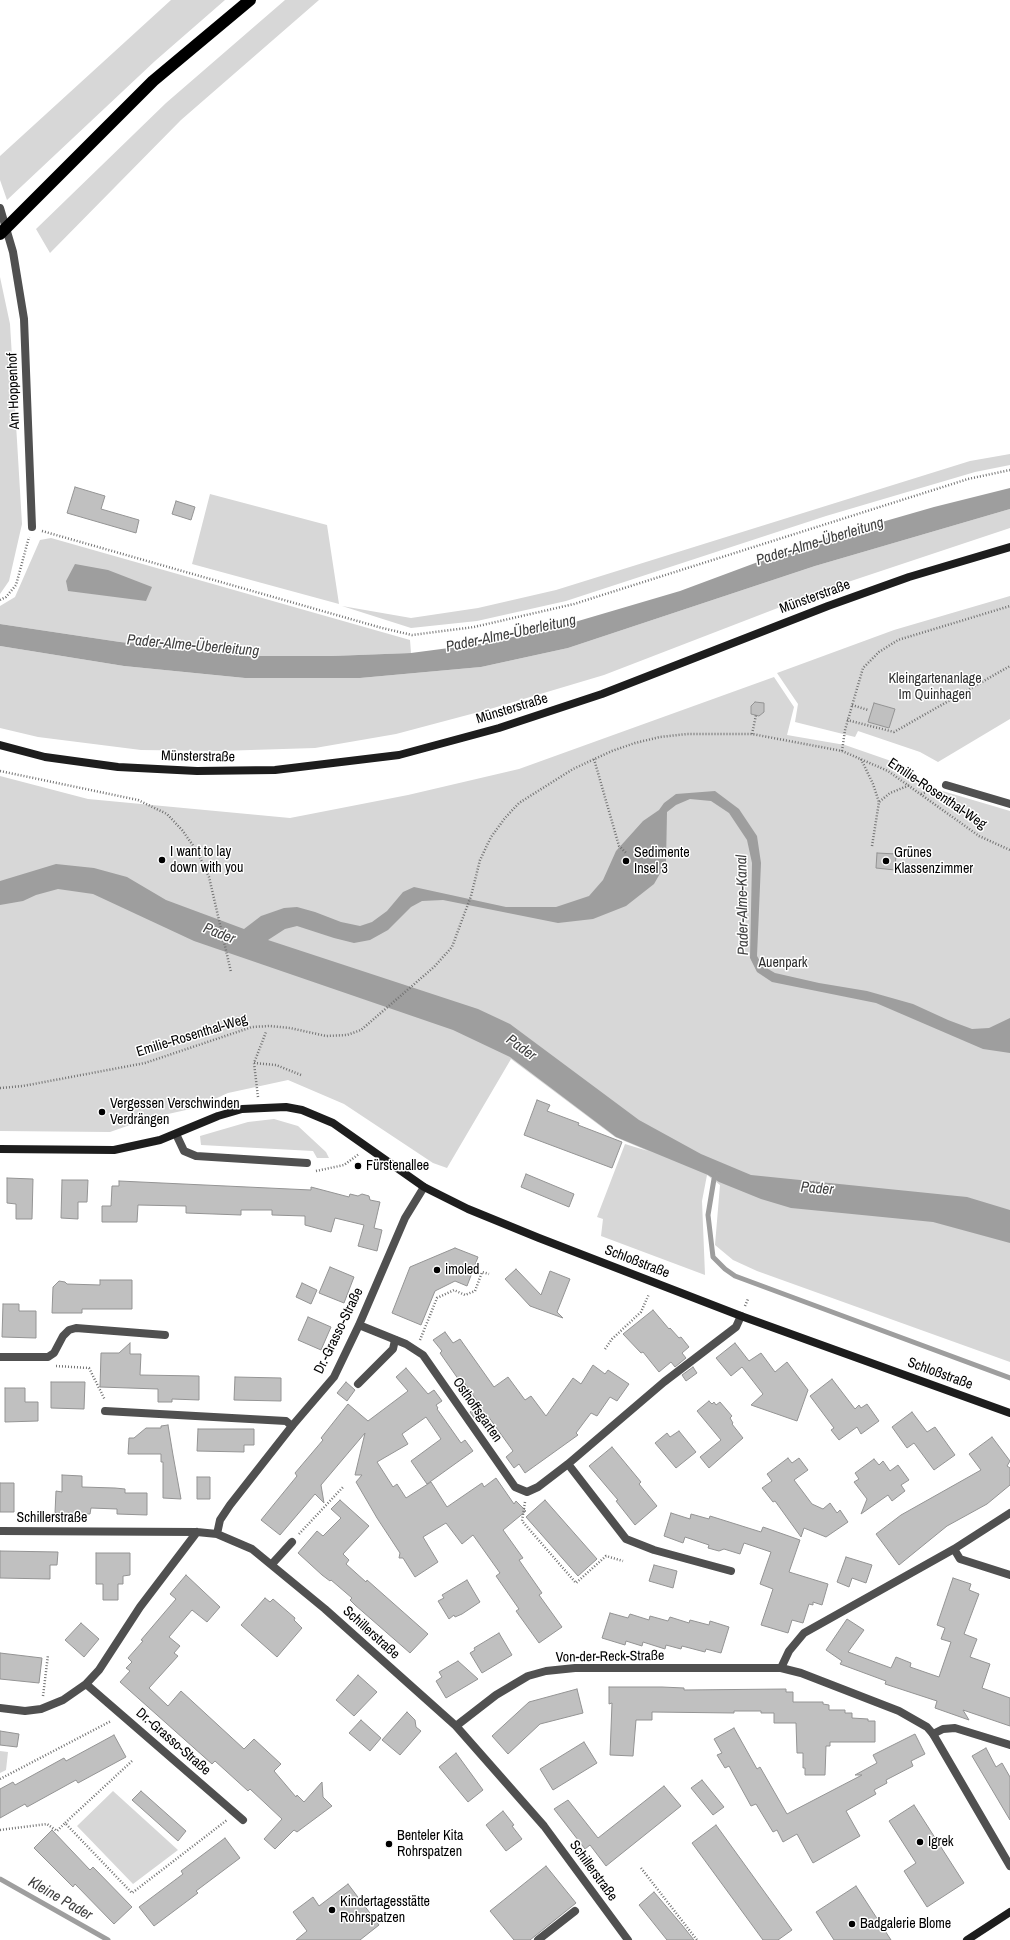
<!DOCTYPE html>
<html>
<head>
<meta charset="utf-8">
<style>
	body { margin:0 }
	canvas { display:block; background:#fff }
</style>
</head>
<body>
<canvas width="1010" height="1940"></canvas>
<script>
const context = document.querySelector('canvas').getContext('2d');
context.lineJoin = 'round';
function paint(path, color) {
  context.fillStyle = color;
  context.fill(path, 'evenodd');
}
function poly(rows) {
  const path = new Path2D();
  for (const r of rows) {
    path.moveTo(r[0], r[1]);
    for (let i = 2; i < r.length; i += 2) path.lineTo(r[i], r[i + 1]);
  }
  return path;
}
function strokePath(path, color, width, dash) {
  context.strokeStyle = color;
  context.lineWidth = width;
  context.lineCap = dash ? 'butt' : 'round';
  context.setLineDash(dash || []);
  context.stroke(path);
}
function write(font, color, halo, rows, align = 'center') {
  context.font = font + ' "Archivo Narrow",sans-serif';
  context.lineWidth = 3;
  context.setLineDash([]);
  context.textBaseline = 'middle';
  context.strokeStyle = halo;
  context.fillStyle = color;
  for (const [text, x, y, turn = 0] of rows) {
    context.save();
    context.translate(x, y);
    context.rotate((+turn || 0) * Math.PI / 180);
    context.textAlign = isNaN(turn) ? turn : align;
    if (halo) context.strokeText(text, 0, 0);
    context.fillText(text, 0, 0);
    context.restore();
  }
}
const green = poly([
	[171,0,225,0,155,61,7,200,0,180,0,156],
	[285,0,319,0,181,120,50,253,36,229,166,103],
	[0,277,10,324,22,524,9,581,0,594],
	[1010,454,1010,465,975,472,826,516,566,601,477,621,411,628,342,606,411,618,478,608,556,590,970,461],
	[210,494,327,525,339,604,192,564],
	[1010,509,1010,528,827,589,604,675,490,709,396,734,315,748,219,751,141,750,38,737,0,728,0,646,124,666,245,678,360,678,481,667,568,648,815,566],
	[51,538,410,640,411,653,332,656,257,656,120,642,0,624,0,606,15,597,40,540],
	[1010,596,1010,719,938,762,920,752,858,731,855,737,795,722,798,704,777,673,894,630],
	[774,677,794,707,787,735,845,745,894,762,919,784,1010,811,1010,1362,757,1271,733,1260,715,1245,720,1185,707,1175,702,1201,705,1275,601,1236,603,1219,597,1217,625,1144,648,1151,615,1137,511,1059,447,1168,433,1163,344,1104,288,1080,228,1093,195,1108,150,1118,110,1132,0,1131,0,776,88,799,290,818,408,795,519,769],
	[274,1119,298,1126,326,1152,329,1158,317,1158,313,1151,201,1145,200,1136,248,1122],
	[0,1751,8,1752,6,1770,0,1773],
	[113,1791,178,1850,133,1884,77,1826]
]);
const water = poly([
	[1010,488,1010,509,815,566,568,648,481,667,360,678,245,678,124,666,0,646,0,624,120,642,257,656,332,656,411,653,487,643,568,624,680,591,809,543,934,507],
	[75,564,108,570,152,587,146,601,68,591,66,581],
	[715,791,739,809,757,836,761,863,757,956,763,966,775,973,819,983,867,991,913,1004,948,1020,972,1029,989,1028,1010,1018,1010,1053,983,1049,876,1003,772,982,757,972,750,958,752,863,747,840,729,813,711,801,690,799,676,805,667,812,666,863,654,884,626,906,593,919,558,923,443,900,422,901,411,907,388,930,370,940,354,943,334,938,297,926,285,929,268,940,478,1009,510,1024,639,1120,701,1154,751,1175,967,1197,1010,1210,1010,1243,933,1222,791,1208,761,1199,719,1182,708,1175,616,1137,510,1057,453,1030,194,941,93,894,58,889,36,895,23,901,0,905,0,881,56,864,94,868,127,877,166,900,244,929,261,916,284,908,297,907,315,912,341,922,360,926,372,922,387,911,403,892,414,887,506,907,556,907,589,896,603,880,616,851,643,821,659,810,664,803,676,794]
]);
const stream = poly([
	[718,1174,714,1179,708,1215,713,1257,725,1269,735,1276,1010,1378],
	[0,1879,108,1940]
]);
const building = poly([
	[75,487,105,496,101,509,139,520,136,533,67,513,75,487],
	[176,501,195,507,191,520,172,514,176,501],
	[755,702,764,703,764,712,759,716,751,714,751,706,755,702],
	[874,703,895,709,889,728,868,722,874,703],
	[877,853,896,854,895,870,876,868,877,853],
	[537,1100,550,1105,547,1111,579,1123,578,1125,622,1142,612,1168,524,1135,537,1100],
	[526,1174,574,1194,569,1207,521,1187,526,1174],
	[7,1178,33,1179,32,1219,16,1219,16,1204,7,1203,7,1178],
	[62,1180,88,1180,87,1202,78,1202,78,1219,61,1218,62,1180],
	[119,1181,311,1190,311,1187,349,1197,350,1194,358,1196,362,1194,369,1196,370,1200,380,1202,374,1228,382,1230,377,1251,358,1246,364,1225,335,1218,331,1232,305,1225,305,1216,272,1215,272,1210,241,1210,241,1215,186,1213,186,1206,138,1205,137,1222,102,1222,102,1206,111,1206,112,1186,119,1186,119,1181],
	[455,1248,478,1257,467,1286,455,1281,435,1291,421,1325,392,1313,410,1267,455,1248],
	[330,1267,354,1277,344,1303,319,1293,330,1267],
	[516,1269,541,1295,550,1271,570,1279,557,1312,563,1318,530,1306,505,1279,516,1269],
	[100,1280,132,1280,132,1309,82,1309,82,1313,52,1313,53,1287,59,1281,65,1282,67,1284,100,1285,100,1280],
	[302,1283,317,1290,311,1304,296,1297,302,1283],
	[3,1304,19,1304,19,1311,36,1311,36,1338,2,1337,3,1304],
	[653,1310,669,1329,670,1328,679,1338,681,1337,689,1347,682,1353,686,1358,675,1367,671,1362,659,1372,643,1352,641,1353,623,1334,653,1310],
	[308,1317,331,1327,321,1350,298,1340,308,1317],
	[445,1332,453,1343,460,1339,494,1387,508,1377,525,1400,531,1396,546,1416,573,1378,581,1384,593,1365,605,1374,608,1370,629,1384,617,1401,610,1397,597,1416,591,1413,576,1433,578,1435,525,1473,519,1464,514,1468,506,1457,513,1451,488,1416,478,1423,470,1412,480,1405,463,1381,461,1383,440,1353,442,1351,433,1340,445,1332],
	[130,1343,130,1354,141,1354,140,1375,199,1376,199,1400,172,1399,172,1402,158,1402,158,1389,100,1387,101,1353,119,1353,130,1343],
	[735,1343,749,1361,761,1353,775,1372,787,1362,808,1390,797,1421,751,1405,763,1394,742,1367,731,1376,716,1358,735,1343],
	[693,1367,697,1373,686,1381,682,1375,693,1367],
	[406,1368,428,1394,434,1390,442,1401,436,1405,438,1408,437,1409,461,1443,465,1440,473,1451,427,1484,411,1461,441,1439,426,1417,402,1434,408,1444,377,1462,393,1487,397,1484,406,1498,431,1482,447,1507,482,1483,484,1487,496,1478,514,1504,516,1501,526,1511,503,1530,523,1558,519,1560,542,1593,539,1595,562,1627,539,1643,516,1611,519,1609,496,1576,500,1573,473,1535,462,1544,446,1523,423,1537,438,1562,415,1577,403,1558,399,1558,400,1553,377,1518,356,1482,362,1475,355,1475,365,1433,321,1485,324,1503,315,1494,280,1535,261,1520,297,1476,295,1473,323,1440,321,1438,348,1404,368,1421,408,1391,396,1377,406,1368],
	[235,1377,281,1378,281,1401,234,1400,235,1377],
	[832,1379,855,1409,859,1405,861,1408,867,1404,879,1421,861,1434,857,1427,839,1440,831,1430,834,1428,810,1396,832,1379],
	[51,1382,85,1382,84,1409,51,1408,51,1382],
	[346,1382,355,1390,347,1401,337,1393,346,1382],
	[5,1388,25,1388,25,1402,38,1402,38,1421,5,1422,5,1388],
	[709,1401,712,1404,714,1402,716,1405,720,1402,732,1416,730,1418,733,1423,732,1424,743,1438,709,1468,700,1457,721,1440,697,1411,709,1401],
	[912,1412,927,1432,935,1427,955,1455,934,1470,914,1443,907,1448,892,1427,912,1412],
	[168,1425,173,1455,181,1499,163,1498,163,1462,161,1462,161,1454,128,1454,129,1438,134,1438,146,1428,161,1428,161,1426,168,1425],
	[198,1429,254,1429,254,1445,244,1445,244,1452,197,1451,198,1429],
	[679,1431,696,1452,676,1468,655,1443,667,1433,670,1437,679,1431],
	[992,1437,1010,1461,1007,1466,1010,1468,1010,1485,987,1504,947,1526,899,1565,876,1534,901,1515,981,1470,969,1454,992,1437],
	[612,1447,641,1482,639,1484,657,1506,635,1525,616,1501,618,1500,589,1466,612,1447],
	[788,1458,792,1463,799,1458,808,1470,794,1480,812,1504,823,1509,830,1503,837,1513,840,1510,848,1522,826,1537,804,1528,801,1537,775,1501,773,1502,762,1488,772,1481,767,1474,788,1458],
	[874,1459,879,1465,883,1461,890,1471,898,1465,909,1480,901,1485,905,1491,892,1501,888,1495,861,1514,867,1499,854,1482,859,1479,855,1473,874,1459],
	[62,1475,82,1476,82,1487,115,1488,125,1489,125,1493,147,1493,147,1515,117,1514,117,1509,91,1508,90,1514,55,1513,56,1491,62,1492,62,1475],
	[197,1477,210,1477,210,1499,197,1499,197,1477],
	[0,1483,14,1483,14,1512,0,1512,0,1483],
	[340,1500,369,1526,343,1554,349,1560,346,1564,366,1582,367,1580,428,1634,410,1653,355,1605,350,1600,352,1598,331,1580,330,1581,322,1575,298,1553,317,1531,323,1536,341,1518,331,1509,340,1500],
	[545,1500,597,1559,578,1576,526,1517,545,1500],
	[671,1513,690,1519,691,1514,709,1519,710,1516,761,1532,763,1527,800,1540,789,1572,828,1584,822,1605,813,1602,813,1605,809,1604,803,1623,792,1620,788,1633,761,1625,773,1589,760,1584,771,1552,744,1543,740,1554,724,1549,719,1551,708,1548,709,1545,685,1537,683,1543,664,1536,671,1513],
	[0,1551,58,1552,57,1565,50,1565,50,1579,0,1578,0,1551],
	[96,1553,130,1553,130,1575,123,1576,123,1584,118,1584,118,1600,103,1600,103,1584,96,1584,96,1553],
	[846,1557,872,1565,866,1583,852,1578,849,1587,837,1582,846,1557],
	[654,1565,677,1571,673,1588,649,1581,654,1565],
	[186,1575,220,1607,207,1622,192,1610,169,1637,180,1646,174,1653,178,1656,149,1688,168,1706,181,1691,244,1749,254,1739,281,1764,274,1771,296,1797,297,1795,304,1802,322,1782,323,1797,332,1806,297,1832,294,1830,275,1849,264,1839,282,1819,250,1789,248,1791,215,1761,212,1764,120,1682,130,1671,126,1668,132,1662,128,1658,143,1641,141,1640,176,1599,170,1594,186,1575],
	[953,1578,971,1584,969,1590,979,1594,964,1634,977,1639,970,1657,990,1664,982,1688,1010,1698,1010,1726,963,1710,969,1720,935,1708,937,1701,885,1684,886,1681,840,1664,842,1661,826,1650,847,1619,864,1630,848,1652,891,1668,896,1657,911,1663,910,1667,939,1677,951,1642,941,1639,945,1628,937,1625,953,1578],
	[467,1580,480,1602,462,1614,455,1617,454,1615,449,1619,438,1601,444,1598,442,1595,467,1580],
	[265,1598,270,1602,273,1599,295,1618,294,1620,302,1628,277,1657,241,1625,265,1598],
	[610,1613,628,1618,630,1614,649,1620,650,1616,668,1621,670,1617,689,1623,690,1620,709,1625,710,1621,729,1627,721,1653,706,1649,705,1652,682,1646,681,1649,666,1645,665,1649,643,1642,642,1646,626,1641,625,1645,602,1638,610,1613],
	[81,1623,99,1639,84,1657,65,1640,81,1623],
	[499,1633,512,1655,482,1673,470,1653,475,1650,474,1648,499,1633],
	[0,1653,42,1658,39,1683,0,1679,0,1653],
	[458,1661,478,1679,446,1698,436,1681,442,1677,439,1672,458,1661],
	[358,1675,377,1692,354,1716,336,1700,358,1675],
	[609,1687,662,1687,684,1688,684,1690,786,1689,786,1692,793,1692,793,1702,823,1702,823,1704,829,1705,829,1710,845,1710,845,1713,852,1713,852,1718,868,1719,868,1721,875,1721,875,1742,830,1742,830,1746,826,1746,825,1775,805,1775,805,1768,803,1768,803,1753,797,1753,796,1723,774,1723,774,1713,761,1713,761,1711,734,1711,734,1713,652,1712,652,1720,636,1720,633,1756,610,1755,612,1703,609,1704,609,1687],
	[577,1689,583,1713,540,1724,508,1754,492,1736,529,1702,577,1689],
	[407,1712,415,1720,416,1727,421,1731,400,1755,382,1740,407,1712],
	[361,1720,381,1738,370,1751,349,1733,361,1720],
	[734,1728,757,1769,760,1767,787,1814,862,1775,855,1775,877,1763,873,1755,915,1734,925,1754,911,1761,913,1766,886,1780,887,1783,874,1790,876,1794,846,1811,860,1836,813,1863,797,1834,783,1842,777,1830,773,1832,756,1804,751,1806,729,1766,725,1768,717,1755,722,1753,714,1739,734,1728],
	[0,1731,19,1734,17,1747,0,1745,0,1731],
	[114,1735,126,1757,78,1783,76,1780,27,1807,25,1804,0,1818,0,1789,13,1782,15,1785,64,1758,66,1761,114,1735],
	[584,1742,597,1763,553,1790,540,1769,584,1742],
	[986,1748,996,1767,1002,1763,1010,1777,1010,1820,972,1756,986,1748],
	[456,1753,483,1790,468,1802,439,1767,456,1753],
	[702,1780,724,1807,713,1815,691,1788,702,1780],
	[664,1786,681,1806,606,1866,590,1845,585,1849,554,1809,568,1800,598,1838,664,1786],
	[141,1791,186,1831,178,1841,132,1800,141,1791],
	[914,1805,964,1883,927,1907,904,1871,916,1863,889,1821,914,1805],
	[503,1811,514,1825,512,1826,522,1839,506,1851,486,1825,503,1811],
	[716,1825,792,1930,778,1940,763,1940,692,1843,716,1825],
	[52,1830,90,1870,93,1867,132,1907,114,1924,75,1884,73,1887,34,1848,52,1830],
	[225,1838,240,1858,196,1891,198,1893,154,1926,139,1907,183,1874,181,1871,225,1838],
	[546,1866,576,1903,530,1940,514,1940,490,1911,546,1866],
	[348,1884,379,1925,360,1940,296,1940,307,1931,293,1912,313,1897,319,1906,348,1884],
	[856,1886,891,1940,834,1940,816,1912,856,1886],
	[654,1892,682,1925,694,1940,667,1940,639,1905,654,1892]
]);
const path = poly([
	[42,531,382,628,412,635,474,627,574,604,968,479,1010,470],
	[0,600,6,597,16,585,29,537],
	[852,705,868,710],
	[847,720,894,732,1010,666],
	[752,734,756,715],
	[842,751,845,730,863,668,879,652,898,640,1010,606],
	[594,759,619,846,626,853],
	[861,759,873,784,879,802],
	[0,771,138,800,167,814,182,830,197,851,209,877,231,972],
	[921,794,935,789],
	[872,846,879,802,890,793,910,785],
	[254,1063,276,1065,301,1075],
	[0,1088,23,1086,145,1063,252,1027,270,1026,290,1028,326,1036,347,1035,361,1030,434,967,452,947,471,896,480,860,491,837,505,818,519,803,573,769,612,751,635,743,660,737,687,734,752,734,842,751,888,771,979,836,1010,850],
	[258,1097,254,1063,266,1032],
	[316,1171,344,1165,359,1154],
	[745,1306,748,1299],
	[420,1340,437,1298,454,1290,465,1295,475,1291,482,1272,489,1274],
	[605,1349,612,1339,641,1312,649,1294],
	[56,1366,89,1368,105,1400],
	[525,1502,522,1521,576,1583,606,1556,623,1561],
	[299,1534,344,1486],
	[43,1696,48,1655],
	[132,1761,65,1823,132,1893,227,1820],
	[0,1779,111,1721],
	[0,1830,47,1824,57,1831,65,1823],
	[641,1868,697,1940]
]);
const lane = poly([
	[358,1384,393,1349,395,1340],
	[105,1411,286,1421,292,1426],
	[272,1564,292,1542],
	[933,1734,943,1729,955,1728,1010,1745],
	[538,1940,575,1911]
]);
const street = poly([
	[0,208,13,252,24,319,32,527],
	[946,785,1010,804],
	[176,1134,184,1151,196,1156,307,1163],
	[359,1325,406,1344,423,1355,515,1487,527,1492,538,1487,568,1464,664,1382,736,1327,741,1316],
	[0,1357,48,1357,54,1353,63,1336,69,1330,76,1328,165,1335],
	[568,1464,626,1539,654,1550,731,1571],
	[0,1531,197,1532,217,1534,252,1549,325,1609,456,1726,544,1826,628,1940],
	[217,1534,220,1520,230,1505,292,1426,334,1377,359,1325,405,1218,424,1187],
	[954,1549,960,1559,1010,1575],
	[781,1668,789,1651,804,1633,954,1549,1010,1513],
	[86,1684,243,1820],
	[0,1708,25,1711,41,1709,63,1700,86,1684,99,1670,140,1607,197,1532],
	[456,1726,496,1695,528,1676,546,1671,575,1668,781,1668,801,1673,899,1711,927,1727,933,1734,1010,1866]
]);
const secondary = poly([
	[0,745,45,757,118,767,197,771,275,770,399,755,499,728,602,694,828,606,909,577,1010,547],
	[0,1149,114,1150,160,1140,218,1116,242,1109,286,1107,302,1110,333,1123,424,1187,468,1209,539,1238,741,1316,1010,1413],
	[967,1940,1010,1912]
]);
const highway = poly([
	[0,234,153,81,250,0]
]);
const markers = [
	[162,860,4,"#000"],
	[626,861,4,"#000"],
	[886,861,4,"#000"],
	[102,1112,4,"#000"],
	[358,1166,4,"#000"],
	[437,1270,4,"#000"],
	[920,1842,4,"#000"],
	[389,1844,4,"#000"],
	[332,1910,4,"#000"],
	[852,1924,4,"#000"]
];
const streetNames = [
	["Am Hoppenhof",14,391,-92],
	["Münsterstraße",815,597,-20],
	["Münsterstraße",512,709,-17],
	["Münsterstraße",198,757,1],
	["Emilie-Rosenthal-Weg",937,794,34],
	["Emilie-Rosenthal-Weg",192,1036,-17],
	["Schloßstraße",637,1262,21],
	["Dr.-Grasso-Straße",339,1331,-64],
	["Schloßstraße",940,1374,20],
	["Osthoffsgarten",477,1410,55],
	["Schillerstraße",52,1518],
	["Schillerstraße",371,1633,42],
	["Von-der-Reck-Straße",610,1657,-1],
	["Dr.-Grasso-Straße",173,1742,41],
	["Schillerstraße",593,1871,54]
];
const parkNames = [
	["Kleingartenanlage",935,679],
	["Im Quinhagen",935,695],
	["Auenpark",783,963]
];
const poiNames = [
	["I want to lay",170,852],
	["down with you",170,868],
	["Sedimente",634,853],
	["Insel 3",634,869],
	["Grünes",894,853],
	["Klassenzimmer",894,869],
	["Vergessen Verschwinden",110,1104],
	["Verdrängen",110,1120],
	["Fürstenallee",366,1166],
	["imoled",445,1270],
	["Benteler Kita",397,1836],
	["Rohrspatzen",397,1852],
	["Igrek",928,1842],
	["Kindertagesstätte",340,1902],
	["Rohrspatzen",340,1918],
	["Badgalerie Blome",860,1924]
];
const waterNames = [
	["Pader-Alme-Überleitung",820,542,-17],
	["Pader-Alme-Überleitung",511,634,-12],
	["Pader-Alme-Überleitung",193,646,5],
	["Pader-Alme-Kanal",743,905,-91],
	["Pader",219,934,22],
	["Pader",521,1048,36],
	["Pader",817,1189,5],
	["Kleine Pader",60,1899,30]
];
paint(green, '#d7d7d7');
paint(water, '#9e9e9e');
strokePath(stream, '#9e9e9e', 5);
paint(building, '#c0c0c0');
strokePath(building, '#949494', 1);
strokePath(path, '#727272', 2.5, [1, 2]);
strokePath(lane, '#505050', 8);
strokePath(street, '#505050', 8);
strokePath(secondary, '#1d1d1d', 8);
strokePath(highway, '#000', 12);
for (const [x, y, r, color] of markers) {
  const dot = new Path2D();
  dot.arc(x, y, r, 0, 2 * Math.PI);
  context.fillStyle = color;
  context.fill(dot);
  strokePath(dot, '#fff', 1.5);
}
write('14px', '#000', '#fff', streetNames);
write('14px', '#2e2e2e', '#fff', parkNames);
write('14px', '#000', '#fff', poiNames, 'left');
write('italic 15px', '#3f3f3f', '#fff', waterNames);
</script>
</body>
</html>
